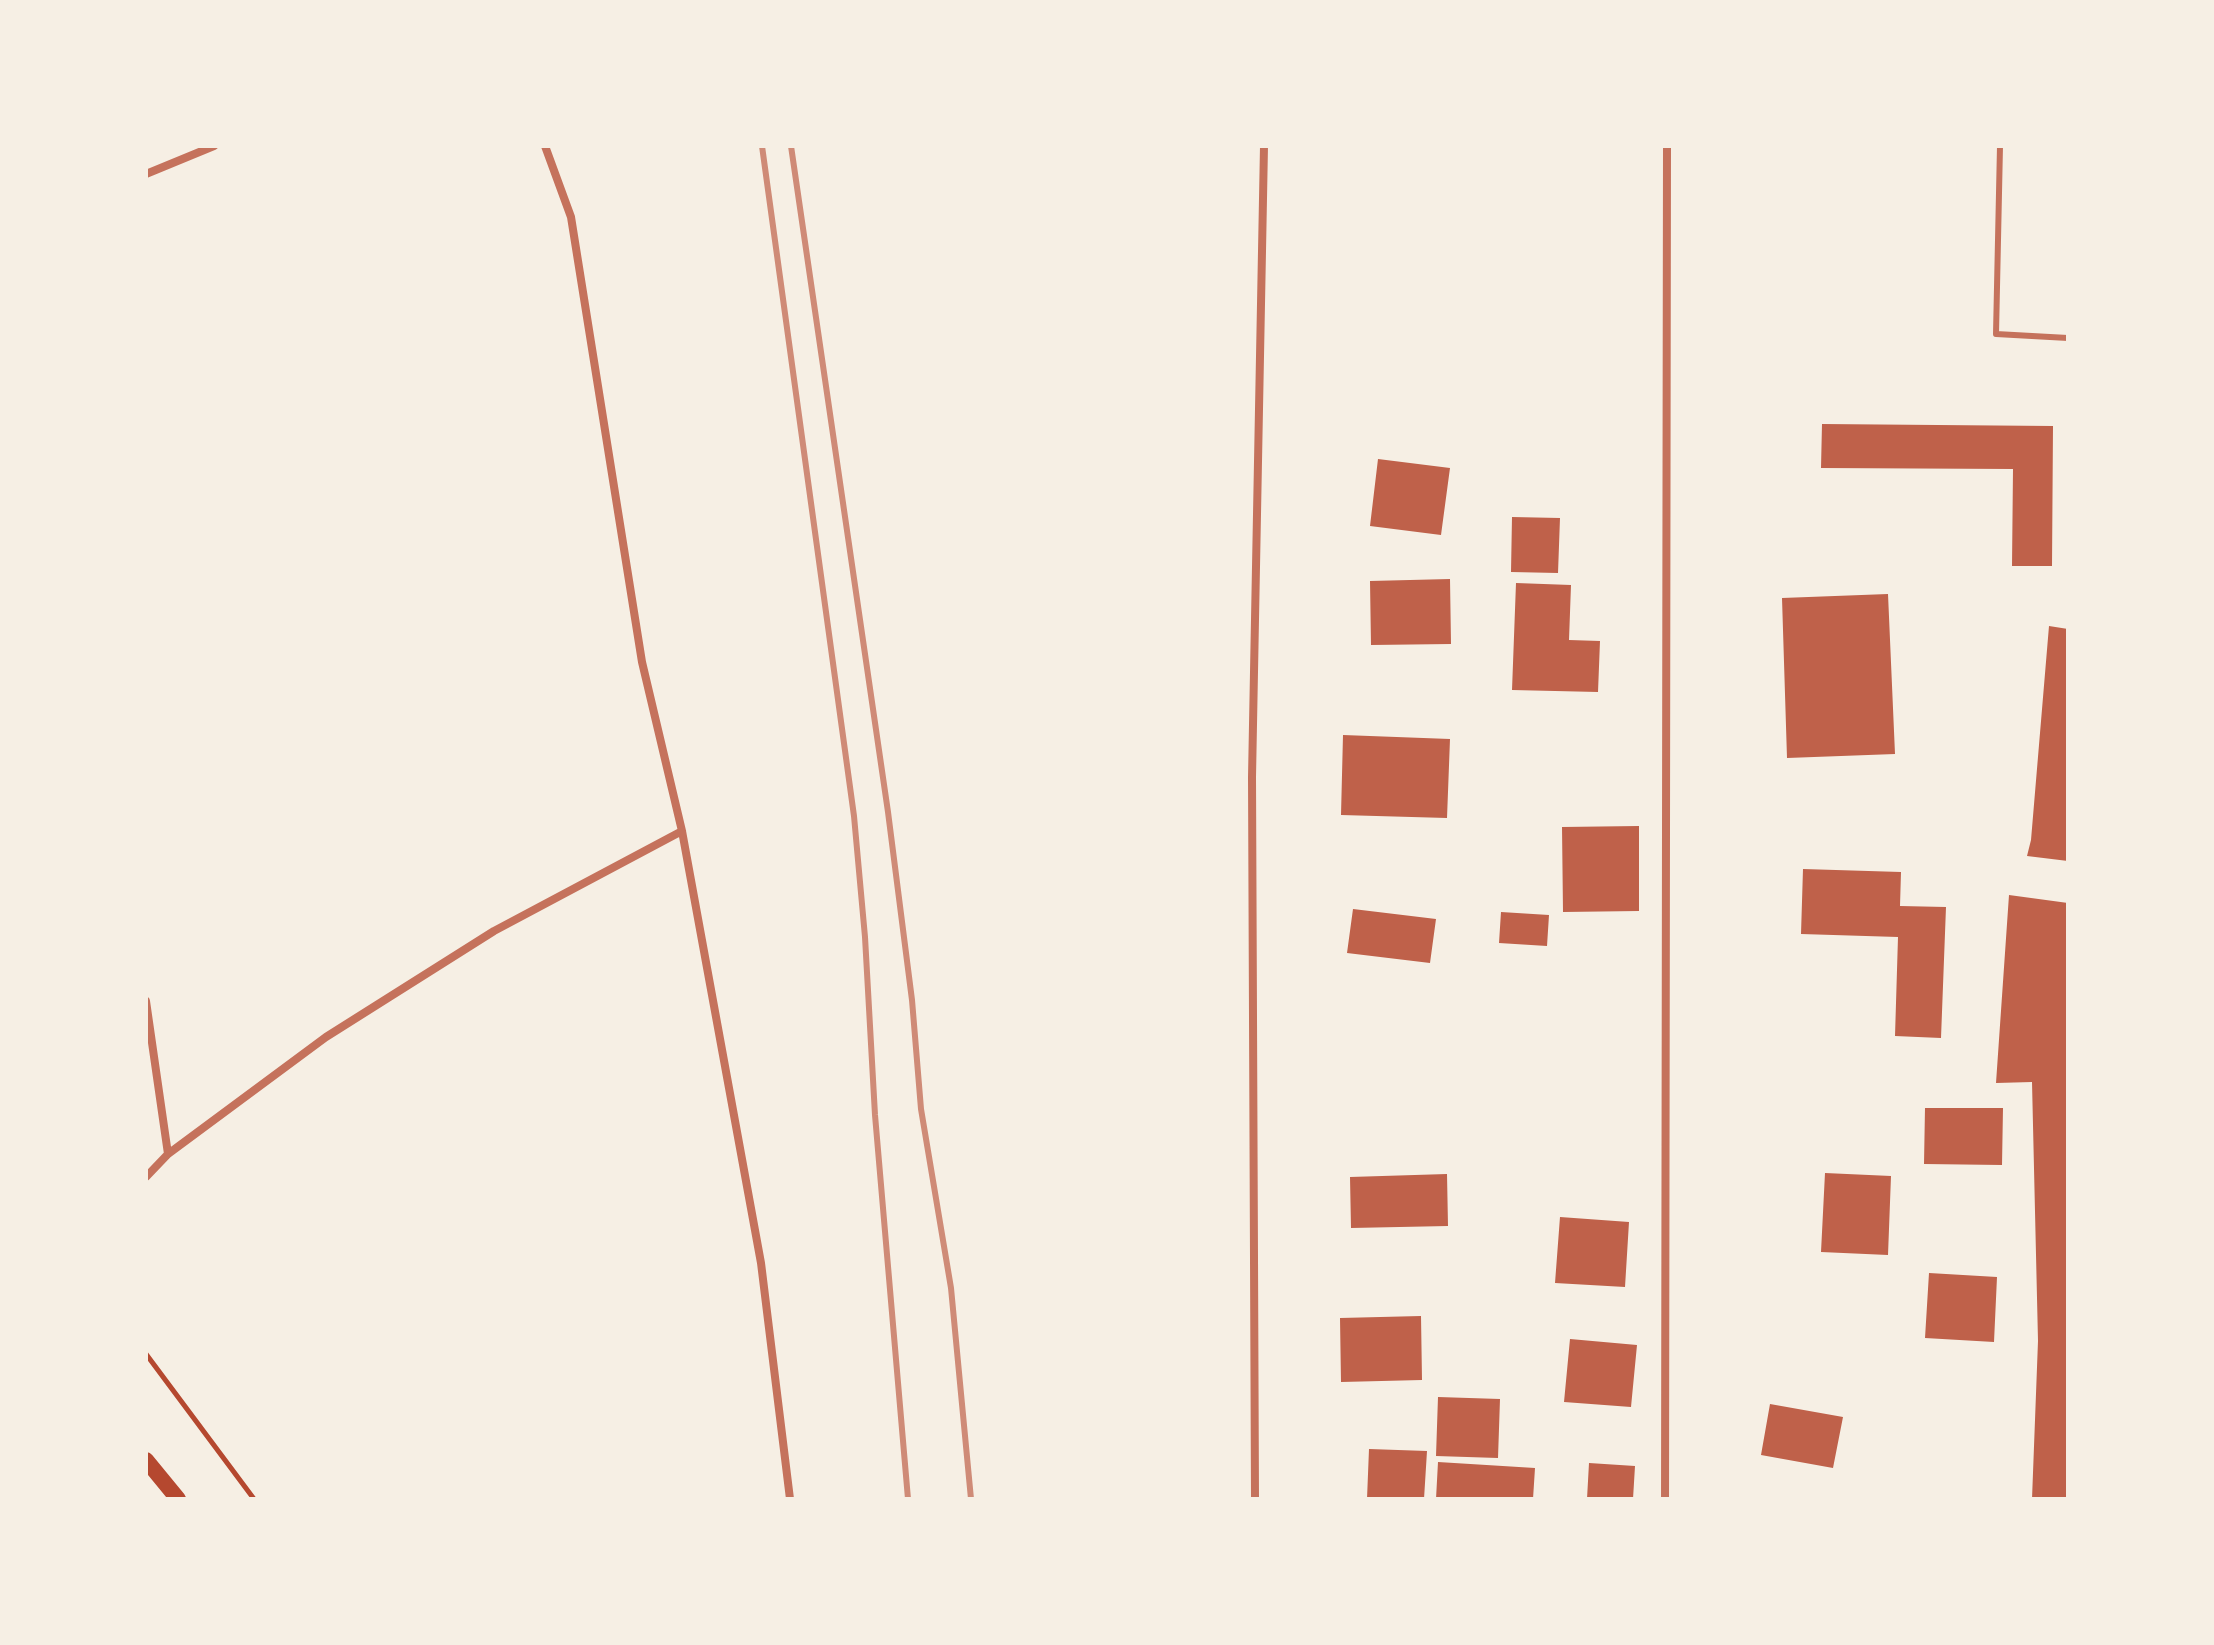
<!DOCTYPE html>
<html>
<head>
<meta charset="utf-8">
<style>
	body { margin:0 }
	#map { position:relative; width:2214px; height:1645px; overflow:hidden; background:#f6efe4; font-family:Mulish,sans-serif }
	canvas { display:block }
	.frame { position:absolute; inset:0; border:148px solid #f6efe4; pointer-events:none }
</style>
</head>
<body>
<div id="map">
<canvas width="2214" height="1645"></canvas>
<div class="frame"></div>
</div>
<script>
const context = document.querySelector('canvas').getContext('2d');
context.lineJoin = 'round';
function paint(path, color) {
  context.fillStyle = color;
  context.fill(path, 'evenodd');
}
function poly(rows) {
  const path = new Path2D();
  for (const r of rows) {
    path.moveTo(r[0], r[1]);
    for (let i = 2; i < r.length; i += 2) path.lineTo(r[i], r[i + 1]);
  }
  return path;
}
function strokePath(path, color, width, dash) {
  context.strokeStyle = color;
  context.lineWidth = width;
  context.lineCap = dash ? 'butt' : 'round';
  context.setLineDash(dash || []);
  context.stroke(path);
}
const building = poly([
	[1822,424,2053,426,2052,566,2012,566,2013,469,1821,468],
	[1378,459,1450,468,1441,535,1370,526],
	[1512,517,1560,518,1558,573,1511,572],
	[1450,579,1451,644,1371,645,1370,581],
	[1516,583,1571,585,1569,640,1600,641,1598,692,1512,690],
	[1888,594,1895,754,1787,758,1782,598],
	[2049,626,2068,629,2068,861,2027,856,2031,840],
	[1343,735,1450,739,1447,818,1341,815],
	[1639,826,1639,911,1563,912,1562,827],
	[1803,869,1901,872,1900,906,1946,907,1941,1038,1895,1036,1898,937,1801,934],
	[2009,895,2068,903,2068,1499,2032,1499,2038,1341,2032,1082,1996,1083],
	[1353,909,1436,919,1430,963,1347,953],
	[1501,912,1549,915,1547,946,1499,943],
	[1925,1108,2003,1108,2002,1165,1924,1164],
	[1825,1173,1891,1176,1888,1255,1821,1252],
	[1447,1174,1448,1226,1351,1228,1350,1177],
	[1560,1217,1629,1222,1625,1287,1555,1283],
	[1929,1273,1997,1277,1994,1342,1925,1338],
	[1421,1316,1422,1380,1341,1382,1340,1318],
	[1570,1339,1637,1345,1631,1407,1564,1402],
	[1438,1397,1500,1399,1498,1458,1436,1456],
	[1770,1404,1843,1417,1833,1468,1761,1455],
	[1369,1449,1427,1451,1424,1499,1367,1499],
	[1438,1462,1535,1468,1533,1499,1436,1499],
	[1589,1463,1635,1466,1633,1499,1587,1499]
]);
const path = poly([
	[146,1354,254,1499]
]);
const service = poly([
	[2000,146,1996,334,2068,338]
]);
const minor = poly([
	[545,146,571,217,642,662,682,831,761,1263,790,1499],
	[146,174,214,146],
	[146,1001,168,1154,146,1177],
	[168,1154,326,1037,494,931,682,831],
	[1255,1499,1252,777,1264,146],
	[1665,1499,1667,146]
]);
const secondary = poly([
	[146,1460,178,1499]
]);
const rail = poly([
	[762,146,854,816,865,937,875,1115,908,1499],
	[791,146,888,812,912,1000,921,1109,951,1288,971,1499]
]);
paint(building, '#bf614a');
strokePath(path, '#b5482f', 5);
strokePath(service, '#c5725c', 6);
strokePath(minor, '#c5725c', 8);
strokePath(secondary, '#b5482f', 16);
strokePath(rail, '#cf8b77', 6);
</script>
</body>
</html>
